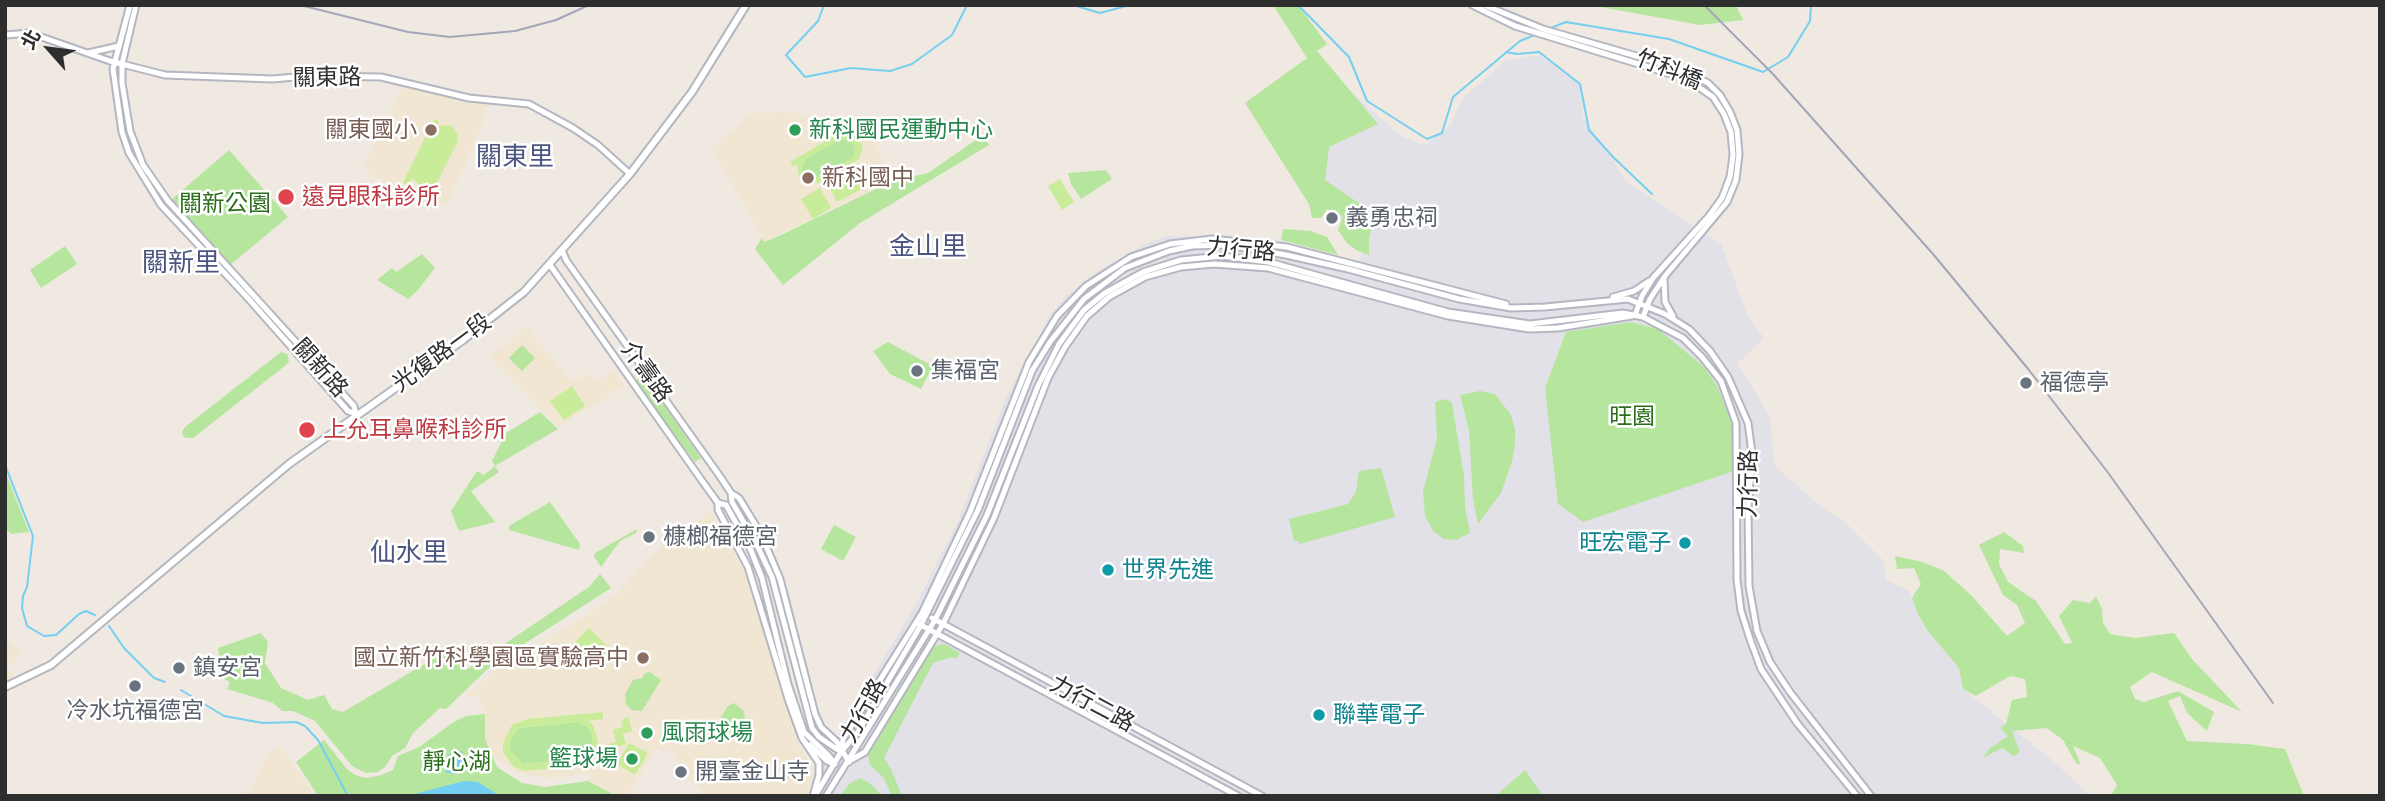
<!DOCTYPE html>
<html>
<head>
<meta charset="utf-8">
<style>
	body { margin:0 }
	#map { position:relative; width:2385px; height:801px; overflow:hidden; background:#efe9e1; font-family:Quicksand,"Noto Sans TC",sans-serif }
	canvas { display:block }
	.frame { position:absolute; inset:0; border:7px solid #2e2e2e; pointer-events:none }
	.north { position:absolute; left:14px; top:14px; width:70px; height:70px; -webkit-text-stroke:5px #fff; paint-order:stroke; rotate:298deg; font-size:19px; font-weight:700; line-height:28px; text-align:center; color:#2e2e2e }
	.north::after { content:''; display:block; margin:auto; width:24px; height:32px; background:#2e2e2e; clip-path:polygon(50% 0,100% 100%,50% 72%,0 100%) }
</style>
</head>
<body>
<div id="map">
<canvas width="2385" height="801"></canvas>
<div class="frame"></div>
<div class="north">北</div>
</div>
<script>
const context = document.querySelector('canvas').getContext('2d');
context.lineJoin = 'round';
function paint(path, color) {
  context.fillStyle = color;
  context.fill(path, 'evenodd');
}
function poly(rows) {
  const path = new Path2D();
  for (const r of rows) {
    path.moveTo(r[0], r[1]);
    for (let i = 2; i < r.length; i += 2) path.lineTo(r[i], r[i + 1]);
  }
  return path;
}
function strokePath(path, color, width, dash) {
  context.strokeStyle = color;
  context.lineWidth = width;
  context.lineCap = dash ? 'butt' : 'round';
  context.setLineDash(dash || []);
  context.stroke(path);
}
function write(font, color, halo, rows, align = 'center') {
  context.font = font + ' Quicksand,"Noto Sans TC",sans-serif';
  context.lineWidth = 5;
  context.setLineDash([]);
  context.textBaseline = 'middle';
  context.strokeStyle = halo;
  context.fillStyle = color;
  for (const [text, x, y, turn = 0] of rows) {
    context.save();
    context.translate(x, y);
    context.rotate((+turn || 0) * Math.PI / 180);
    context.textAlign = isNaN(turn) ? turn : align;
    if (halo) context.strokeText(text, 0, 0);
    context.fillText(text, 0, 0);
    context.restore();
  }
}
const industrial = poly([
	[1540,55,1579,83,1583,117,1627,182,1721,244,1747,314,1764,338,1737,364,1770,416,1774,465,1821,507,1844,521,1883,560,1886,580,1909,591,1918,610,1918,615,1927,630,1959,668,1963,689,2052,760,2091,796,810,796,841,729,915,606,958,521,1006,398,1050,315,1068,294,1098,271,1146,244,1166,236,1270,238,1359,262,1362,250,1254,104,1316,61,1402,137,1425,145,1450,126,1463,98,1505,61]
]);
const education = poly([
	[403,87,489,104,470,155,445,207,372,175,364,167],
	[785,112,869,125,888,173,886,183,764,242,712,148,753,113],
	[526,326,572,382,590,373,596,382,613,370,625,385,558,427,491,358],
	[709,512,729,542,745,574,798,743,813,769,808,796,701,796,702,790,685,778,676,755,665,748,662,751,656,748,628,796,578,796,591,774,546,778,521,774,499,761,468,721,484,713,479,700,475,696,466,696,497,670,587,615,614,596,661,547],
	[5,636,22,654,7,669,15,677,5,681],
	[279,745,312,791,305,796,246,796,268,754]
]);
const green = poly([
	[1273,5,1298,5,1327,44,1317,51,1378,124,1329,147,1325,180,1376,215,1369,237,1369,255,1356,250,1347,243,1338,230,1343,216,1327,209,1321,218,1312,218,1309,204,1245,103,1307,58],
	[1590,5,1736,5,1743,20,1700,25],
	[983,135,989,145,860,223,783,285,755,249,762,238,764,242,777,237,890,182,928,173],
	[839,140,848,140,853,143,855,148,853,158,816,177,805,177,801,170,805,159],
	[229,150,288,217,230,265,170,201],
	[1106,170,1112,179,1081,199,1071,184,1068,173],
	[1283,229,1311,231,1327,237,1338,255,1281,240],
	[65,246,77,264,41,288,30,270],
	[422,254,435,268,417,291,408,299,377,280,392,268,396,272],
	[1631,322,1658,329,1704,367,1717,386,1732,424,1734,471,1583,522,1558,504,1545,388,1566,332],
	[888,342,933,366,921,389,890,374,873,351],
	[522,345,535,358,522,371,509,358],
	[281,352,287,354,289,361,286,365,193,438,186,438,183,436,182,432,185,427],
	[644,377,701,458,695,462,636,383,638,378],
	[1480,391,1495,394,1511,415,1515,429,1515,443,1512,462,1501,493,1478,524,1473,499,1469,430,1460,395],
	[1445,399,1452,403,1464,476,1465,507,1470,533,1456,540,1444,539,1433,531,1425,516,1423,492,1437,438,1435,402],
	[540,412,558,429,495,466,499,472,471,491,495,522,459,531,451,511,477,471,484,475,495,466,492,461,506,433],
	[1381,468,1395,517,1300,544,1298,541,1294,541,1289,519,1348,504,1356,492,1359,471],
	[5,471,29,532,11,534,5,528],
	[550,502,580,544,579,550,509,530,509,526],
	[834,525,856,537,843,561,821,549],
	[637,529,636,533,620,541,601,567,594,556,595,553],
	[2004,532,2023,546,2024,553,2000,549,1999,564,2008,582,2036,601,2065,644,2072,643,2059,616,2073,600,2090,603,2096,596,2102,609,2103,623,2110,634,2135,638,2174,633,2192,659,2242,712,2152,672,2130,687,2135,699,2144,702,2178,691,2214,712,2207,731,2187,713,2180,696,2168,701,2187,741,2247,744,2285,749,2304,796,2111,796,2117,785,2100,758,2073,746,2081,765,2076,763,2063,740,2047,728,2012,731,2020,752,2014,756,2002,748,1983,758,1989,749,2008,736,2000,728,2006,724,2012,700,2027,697,2025,679,2010,676,1976,696,1963,689,1959,668,1927,630,1918,614,1912,598,1921,584,1914,568,1897,569,1895,556,1922,562,1943,570,1971,595,2007,636,2025,623,2017,605,2003,595,1979,545],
	[600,574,611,588,493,664,446,709,440,708,413,733,405,748,392,756,386,766,378,772,366,773,352,766,315,721,293,711,282,711,273,703,227,689,230,682,223,678,218,648,261,633,268,642,265,663,281,688,308,700,324,695,332,709,343,712,450,649,466,670,589,587],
	[944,644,960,653,956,659,952,657,933,663,884,758,891,769,902,796,892,796,884,778,870,765,868,755,934,646],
	[650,672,661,680,642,711,632,710,626,704,625,694,633,680,642,678,645,673],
	[734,703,743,710,745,717,735,732,727,732,722,730,720,719,728,706],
	[485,714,485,739,497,767,522,783,545,787,588,781,616,796,318,796,296,762,324,740,347,769,355,775,366,778,382,775,393,770,398,756,419,747,454,722,466,716],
	[579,722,588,727,593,739,588,753,583,758,523,764,511,752,509,744,515,732,520,728],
	[1525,770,1543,796,1498,796,1500,792],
	[861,778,873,786,882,796,840,796,850,783]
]);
const pitch = poly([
	[434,119,439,121,437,126,449,125,454,128,458,135,457,143,437,183,432,187,421,187,412,178,409,185,403,183],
	[851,126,854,133,851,135,860,142,863,147,859,159,818,183,805,182,799,176,797,165,793,166,790,162],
	[839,140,848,140,853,143,855,148,853,158,816,177,805,176,801,170,805,159],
	[853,168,863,188,837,202,827,182],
	[1060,179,1074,202,1062,210,1048,186],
	[820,188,831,208,813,219,801,199],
	[572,386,585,406,564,420,550,401],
	[589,628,611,650,593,667,571,646],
	[603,712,603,719,588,721,593,725,598,742,593,758,585,765,525,771,514,767,503,752,503,743,512,725,528,719],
	[579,722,588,728,593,739,588,753,583,758,523,764,511,752,509,744,515,733,520,728],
	[628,717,632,731,623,734,626,744,616,747,618,755,612,757,614,765,605,767,601,754,610,752,608,744,616,742,613,730,623,727,621,720],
	[629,743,648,753,635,775,617,764]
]);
const water = poly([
	[462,751,464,771,456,774,446,772,443,762,451,753],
	[464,781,478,782,500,796,407,796]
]);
const stream = poly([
	[824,5,818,21,786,55,805,77,851,68,890,71,912,64,952,35,967,5],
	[1073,5,1100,13,1130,5],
	[1298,5,1349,57,1367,101,1427,139,1442,133,1453,97,1520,41,1537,34],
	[1548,29,1566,22,1669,39,1763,72,1788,57,1810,21,1811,5],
	[1506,52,1517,54,1539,52,1580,84,1589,130,1613,157,1652,194],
	[5,465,33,536,27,587,23,596,22,608,27,626,44,636,56,635,79,614,86,611,95,615],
	[109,626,124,648,154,678,165,682],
	[181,690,224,716,263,723,296,722,305,726,318,740,348,796]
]);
const tertiary = poly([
	[130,5,113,69,122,132,129,153,161,205,246,296,348,411,356,414],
	[136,5,122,64,122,83,130,131,143,165,168,201,354,406,356,414],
	[1472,5,1515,26,1687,79,1713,97,1724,114,1731,132,1733,155,1730,177,1722,198,1709,216,1653,278,1642,296,1635,315],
	[1484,5,1543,29,1671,66,1692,75,1708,83,1720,95,1730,112,1737,130,1739,154,1736,180,1727,202,1665,276,1650,299,1643,317],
	[5,35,30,33,110,61,165,75,272,79,308,76,381,77,469,98,529,104,573,128,598,145,630,174],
	[88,53,119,46],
	[562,250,566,260,719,475,731,493,739,498,761,534,780,579,815,714,821,727,837,742,849,762],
	[550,265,705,485,718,503,726,505,750,548,762,578,788,684,804,732,828,755,835,764],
	[1664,279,1665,302,1673,316],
	[1613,297,1634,291,1649,281],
	[731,493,732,502,757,545,772,577,812,728,819,737,841,752],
	[718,503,718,510,748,567,789,702,802,738,819,763,819,775,813,796],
	[932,618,1262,796],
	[919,624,1238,796],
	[810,745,827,761,834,764],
	[842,749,843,739,922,613,970,512,1029,362,1057,316,1086,286,1131,257,1170,244,1212,239,1287,247,1506,304],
	[851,760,865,752,943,624,994,518,1048,378,1065,347,1087,316,1109,297,1145,277,1181,267,1214,264,1268,268,1448,316,1529,329,1558,328,1632,316],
	[815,796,841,752,858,732,921,625,978,510,1032,371,1050,342,1084,299,1125,268,1169,251,1192,246,1227,245,1286,255,1348,269,1459,299,1511,308,1545,307,1628,299,1665,314,1689,329,1710,351,1728,377,1748,423,1752,453,1748,509,1749,586,1757,631,1770,662,1790,692,1871,796],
	[826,796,935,620,987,515,1038,386,1059,344,1084,310,1105,293,1143,272,1181,260,1222,256,1269,262,1448,312,1530,324,1623,313,1643,317,1683,338,1702,357,1721,381,1736,423,1737,580,1741,611,1751,642,1761,669,1797,723,1857,796]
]);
const secondary = poly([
	[5,687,51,665,289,464,463,340,524,292,630,174,692,92,746,5]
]);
const rail = poly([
	[300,5,408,32,450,37,515,31,556,20,589,5],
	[1704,5,1772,73,1933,254,2029,370,2109,474,2273,703]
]);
const markers = [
	[431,130,7,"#8d6e63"],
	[795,130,7,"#2e9e5b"],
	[808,178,7,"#8d6e63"],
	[286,197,9,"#e0444e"],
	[1332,218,7,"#6b7280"],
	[917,371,7,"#6b7280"],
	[2026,383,7,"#6b7280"],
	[307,430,9,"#e0444e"],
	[649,537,7,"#6b7280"],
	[1685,543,7,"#0f9aa8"],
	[1108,570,7,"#0f9aa8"],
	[643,658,7,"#8d6e63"],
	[179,668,7,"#6b7280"],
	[135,686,7,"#6b7280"],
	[1319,715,7,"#0f9aa8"],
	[647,733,7,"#2e9e5b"],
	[632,759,7,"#2e9e5b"],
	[681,772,7,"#6b7280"]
];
const streetNames = [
	["竹科橋",1669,70,22],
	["關東路",327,78,-1],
	["力行路",1241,250,5],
	["光復路一段",442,353,-36],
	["關新路",320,368,48],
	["介壽路",646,372,54],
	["力行路",1749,484,-89],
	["力行二路",1092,704,28],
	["力行路",864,711,-61]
];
const educationNames = [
	["關東國小",417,130],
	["新科國中",822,178,"left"],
	["國立新竹科學園區實驗高中",629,658]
];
const leisureNames = [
	["新科國民運動中心",809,130],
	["風雨球場",661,733],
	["籃球場",618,759,"right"]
];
const healthNames = [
	["遠見眼科診所",302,197],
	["上允耳鼻喉科診所",323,430]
];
const parkNames = [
	["關新公園",225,204],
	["旺園",1632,417],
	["靜心湖",457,762]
];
const worshipNames = [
	["義勇忠祠",1346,218],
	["集福宮",931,371],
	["福德亭",2040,383],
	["槺榔福德宮",663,537],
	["鎮安宮",193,668],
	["冷水坑福德宮",135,711,"center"],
	["開臺金山寺",695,772]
];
const cultureNames = [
	["旺宏電子",1671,543,"right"],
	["世界先進",1122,570],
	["聯華電子",1333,715]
];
const quarterNames = [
	["關東里",515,157],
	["金山里",928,247],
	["關新里",181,263],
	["仙水里",409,553]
];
paint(industrial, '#e3e1e8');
paint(education, '#f0e6d1');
paint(green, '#b6e59e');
paint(pitch, '#c9ec9a');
paint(water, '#75cff0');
strokePath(stream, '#75cff0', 2);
strokePath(tertiary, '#b4b7c1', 9);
strokePath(secondary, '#b4b7c1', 10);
strokePath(tertiary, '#fff', 5);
strokePath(secondary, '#fff', 6);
strokePath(rail, '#a3a6b8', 2);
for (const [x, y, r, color] of markers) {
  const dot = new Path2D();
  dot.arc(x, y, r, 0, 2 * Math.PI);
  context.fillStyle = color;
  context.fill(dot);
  strokePath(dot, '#fff', 2.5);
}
write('23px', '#2e2e2e', '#fff', streetNames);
write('23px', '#785e54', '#fff', educationNames, 'right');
write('23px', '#27864d', '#fff', leisureNames, 'left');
write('23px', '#be3a42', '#fff', healthNames, 'left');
write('23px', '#2c6e1b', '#fff', parkNames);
write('23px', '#5b616d', '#fff', worshipNames, 'left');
write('23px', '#0d838f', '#fff', cultureNames, 'left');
write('26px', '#4d5680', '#fff', quarterNames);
</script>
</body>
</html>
